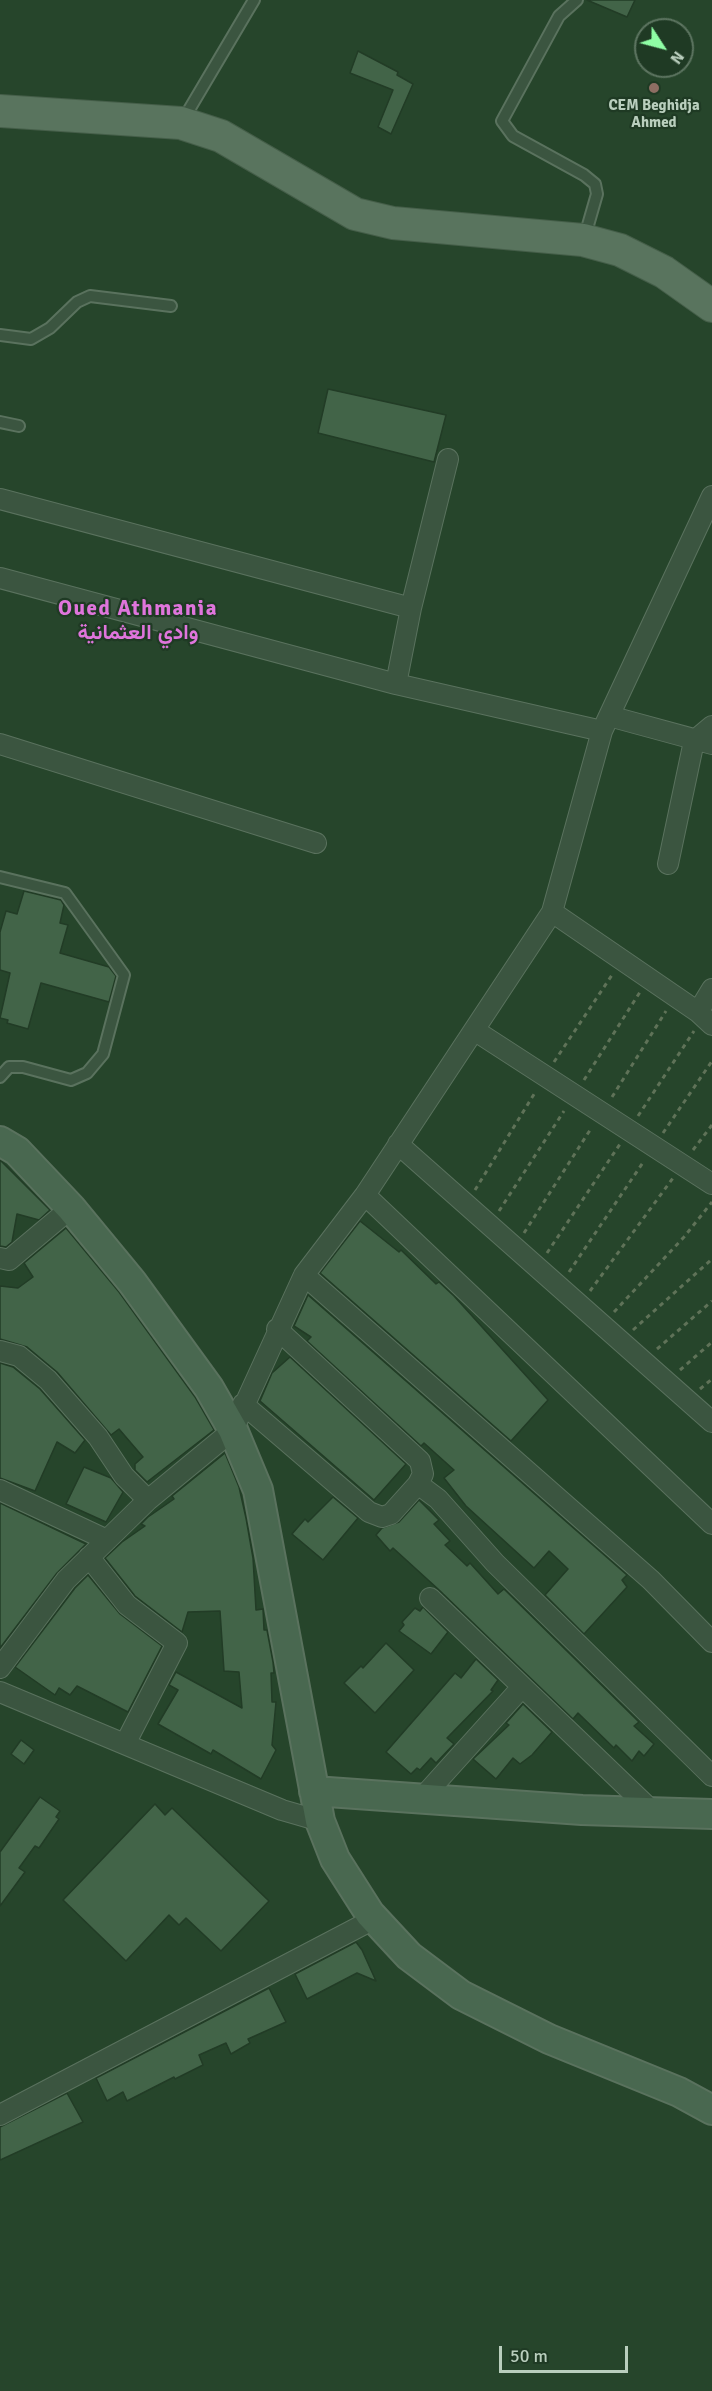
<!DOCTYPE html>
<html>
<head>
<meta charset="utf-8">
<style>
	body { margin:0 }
	#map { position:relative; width:712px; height:2391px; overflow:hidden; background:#26452b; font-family:Signika,sans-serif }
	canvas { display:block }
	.north { position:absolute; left:634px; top:18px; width:60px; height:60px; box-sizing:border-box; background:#1f3a24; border:2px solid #5d7561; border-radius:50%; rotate:126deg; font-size:16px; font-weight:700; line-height:24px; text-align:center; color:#b9cebd }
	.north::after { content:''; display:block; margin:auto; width:21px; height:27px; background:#8ffda5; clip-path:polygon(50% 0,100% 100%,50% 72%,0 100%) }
	.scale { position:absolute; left:499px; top:2346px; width:129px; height:27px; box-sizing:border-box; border:3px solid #b9cebd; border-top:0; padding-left:8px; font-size:18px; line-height:21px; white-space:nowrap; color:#b9cebd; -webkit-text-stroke:4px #1f3a24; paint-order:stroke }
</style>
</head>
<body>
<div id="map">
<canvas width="712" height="2391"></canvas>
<div class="north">N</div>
<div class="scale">50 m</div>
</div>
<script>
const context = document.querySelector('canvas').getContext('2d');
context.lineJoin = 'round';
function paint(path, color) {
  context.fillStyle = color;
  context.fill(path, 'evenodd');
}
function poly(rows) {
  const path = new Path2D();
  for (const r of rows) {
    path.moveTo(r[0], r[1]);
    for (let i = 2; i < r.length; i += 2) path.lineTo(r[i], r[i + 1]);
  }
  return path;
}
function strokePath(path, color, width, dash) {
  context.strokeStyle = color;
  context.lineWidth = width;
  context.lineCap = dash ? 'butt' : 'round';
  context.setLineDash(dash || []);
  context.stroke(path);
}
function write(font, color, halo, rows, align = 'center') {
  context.font = font + ' Signika,Vazirmatn,sans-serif';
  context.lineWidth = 4.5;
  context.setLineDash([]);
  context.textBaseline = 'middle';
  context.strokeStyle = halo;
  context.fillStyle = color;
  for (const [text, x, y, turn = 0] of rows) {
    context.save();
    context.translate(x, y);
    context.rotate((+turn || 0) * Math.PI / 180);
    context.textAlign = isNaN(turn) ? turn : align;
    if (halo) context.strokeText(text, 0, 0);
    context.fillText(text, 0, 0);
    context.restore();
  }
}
const building = poly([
	[587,0,635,0,627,17,587,0],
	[358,51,398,72,397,75,413,84,391,134,378,127,393,90,350,73,358,51],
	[328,389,446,415,434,462,318,433,328,389],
	[24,891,61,900,64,905,60,923,68,925,60,953,109,967,116,976,109,1002,41,983,28,1029,7,1023,8,1020,0,1018,10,973,0,970,0,932,6,911,17,914,24,891],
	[0,1160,50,1210,39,1220,17,1214,12,1242,6,1247,0,1246,0,1160],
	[360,1221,399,1252,401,1250,436,1284,439,1282,454,1296,548,1400,511,1441,320,1273,360,1221],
	[66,1228,119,1292,195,1397,214,1430,147,1482,135,1470,135,1464,143,1457,119,1429,111,1435,57,1372,27,1347,0,1339,0,1286,18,1288,33,1277,24,1263,66,1228],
	[308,1295,627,1575,622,1580,627,1587,584,1634,545,1595,568,1569,549,1551,534,1568,466,1506,444,1478,454,1470,424,1443,421,1446,307,1341,311,1337,294,1326,308,1295],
	[290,1357,406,1464,374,1500,260,1401,272,1373,290,1357],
	[0,1363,13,1367,40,1389,85,1440,75,1453,57,1442,35,1491,0,1478,0,1363],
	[225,1453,239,1487,246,1518,253,1558,256,1610,263,1609,264,1630,267,1630,273,1662,274,1673,271,1673,272,1702,276,1702,272,1745,276,1750,261,1779,213,1750,211,1754,158,1724,178,1690,169,1685,176,1672,242,1708,239,1672,224,1671,220,1611,188,1612,182,1632,135,1596,105,1558,122,1542,145,1526,141,1524,148,1517,174,1499,172,1496,225,1453],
	[84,1467,111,1478,123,1492,106,1522,66,1504,84,1467],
	[333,1497,358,1518,323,1560,292,1534,305,1519,308,1522,333,1497],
	[419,1500,439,1520,434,1524,450,1541,445,1545,467,1566,470,1563,498,1594,504,1589,639,1722,634,1726,654,1744,644,1756,639,1751,632,1761,616,1745,614,1748,578,1713,573,1719,438,1589,393,1548,390,1551,376,1535,382,1528,399,1522,419,1500],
	[0,1503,86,1544,57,1573,0,1648,0,1503],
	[88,1575,120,1614,162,1646,128,1712,77,1686,70,1695,59,1688,55,1695,15,1667,75,1588,88,1575],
	[423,1607,448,1632,431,1654,399,1631,404,1625,402,1622,415,1608,420,1611,423,1607],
	[386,1643,414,1670,375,1713,344,1683,361,1666,363,1668,386,1643],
	[476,1659,498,1680,491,1690,493,1691,447,1738,454,1744,436,1763,431,1758,420,1770,417,1768,411,1774,386,1752,455,1673,461,1678,476,1659],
	[523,1704,552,1732,532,1755,520,1764,513,1758,496,1779,473,1759,509,1725,506,1723,523,1704],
	[21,1740,34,1750,24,1764,11,1754,21,1740],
	[40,1797,60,1811,56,1817,59,1819,39,1848,35,1846,19,1868,25,1872,0,1906,0,1852,40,1797],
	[155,1804,165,1815,172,1808,269,1901,221,1951,186,1918,179,1925,169,1915,126,1961,63,1900,155,1804],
	[356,1942,362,1950,376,1981,357,1973,307,1999,295,1974,356,1942],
	[269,1988,286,2022,248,2039,250,2043,231,2054,226,2043,199,2055,203,2065,175,2079,174,2077,127,2101,123,2092,107,2101,96,2078,269,1988],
	[67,2093,83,2122,0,2160,0,2127,67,2093]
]);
const path = poly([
	[554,1062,612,975],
	[584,1080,640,992],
	[612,1097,666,1011],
	[638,1116,694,1031],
	[663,1133,712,1061],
	[693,1150,712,1125],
	[475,1190,536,1091],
	[499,1211,564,1111],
	[524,1233,592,1127],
	[547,1253,620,1144],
	[569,1272,644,1161],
	[590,1291,673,1178],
	[614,1312,684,1237,712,1202],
	[633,1330,712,1259],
	[657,1349,712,1301],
	[680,1370,712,1342],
	[700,1389,712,1379]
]);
const lane = poly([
	[577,0,559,16,502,121,513,136,584,175,595,184,597,194,584,239],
	[183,120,254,0],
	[0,335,31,339,50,328,77,302,90,296,171,306],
	[0,422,19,426],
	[0,877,65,893,124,975,103,1054,87,1073,71,1080,23,1067,9,1067,0,1077]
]);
const street = poly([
	[0,499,411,608],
	[0,578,396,684,411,608,448,459],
	[396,684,602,731],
	[609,716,712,744],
	[0,744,316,843],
	[668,864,694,741,712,726],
	[552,912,698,1012,712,1025],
	[698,1012,712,989],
	[474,1030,712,1184],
	[398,1144,712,1422],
	[365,1195,712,1524],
	[0,1258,9,1260,71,1208],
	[304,1275,651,1580,712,1642],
	[277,1329,420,1461,423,1474,418,1484,438,1499,495,1563,712,1776],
	[0,1351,19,1356,48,1380,98,1437,124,1476,148,1500],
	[243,1404,369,1512,382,1517,391,1514,418,1484],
	[0,1490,107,1540],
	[89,1557,127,1605,177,1643,125,1744],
	[430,1598,653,1812],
	[0,1668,66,1580,148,1500,233,1430,304,1275,365,1195,552,912,602,731,712,496],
	[0,1692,282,1810,320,1821],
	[422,1798,522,1687],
	[0,2115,374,1919]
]);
const secondary = poly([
	[0,1141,17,1151,71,1208,132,1282,209,1388,233,1430,258,1490,320,1821,335,1859,370,1914,409,1956,461,1995,549,2039,679,2092,712,2110],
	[314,1791,582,1810,712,1814]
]);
const primary = poly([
	[0,111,181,123,221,136,355,214,393,223,583,240,620,250,664,272,712,306]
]);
const markers = [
	[654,88,6,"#8d6e63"]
];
const poiNames = [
	["CEM Beghidja",654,106],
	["Ahmed",654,123]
];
const districtNames = [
	["Oued Athmania",138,609],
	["وادي العثمانية",138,633]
];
paint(building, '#426448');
strokePath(building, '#223c26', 1.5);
strokePath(lane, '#5a725e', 14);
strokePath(street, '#5a725e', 22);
strokePath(secondary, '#5a725e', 32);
strokePath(primary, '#455e49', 34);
strokePath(path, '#5f7258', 3, [4.5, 4.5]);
strokePath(lane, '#3b5540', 10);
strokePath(street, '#3b5540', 20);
strokePath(secondary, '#496850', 28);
strokePath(primary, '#59745e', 32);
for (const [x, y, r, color] of markers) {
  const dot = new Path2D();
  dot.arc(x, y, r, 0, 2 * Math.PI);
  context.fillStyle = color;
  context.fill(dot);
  strokePath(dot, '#1f3a24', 2);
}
write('bold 15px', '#b9cebd', '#1f3a24', poiNames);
context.letterSpacing = '1.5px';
write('bold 21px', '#df75dc', '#1f3a24', districtNames);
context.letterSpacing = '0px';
</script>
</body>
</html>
